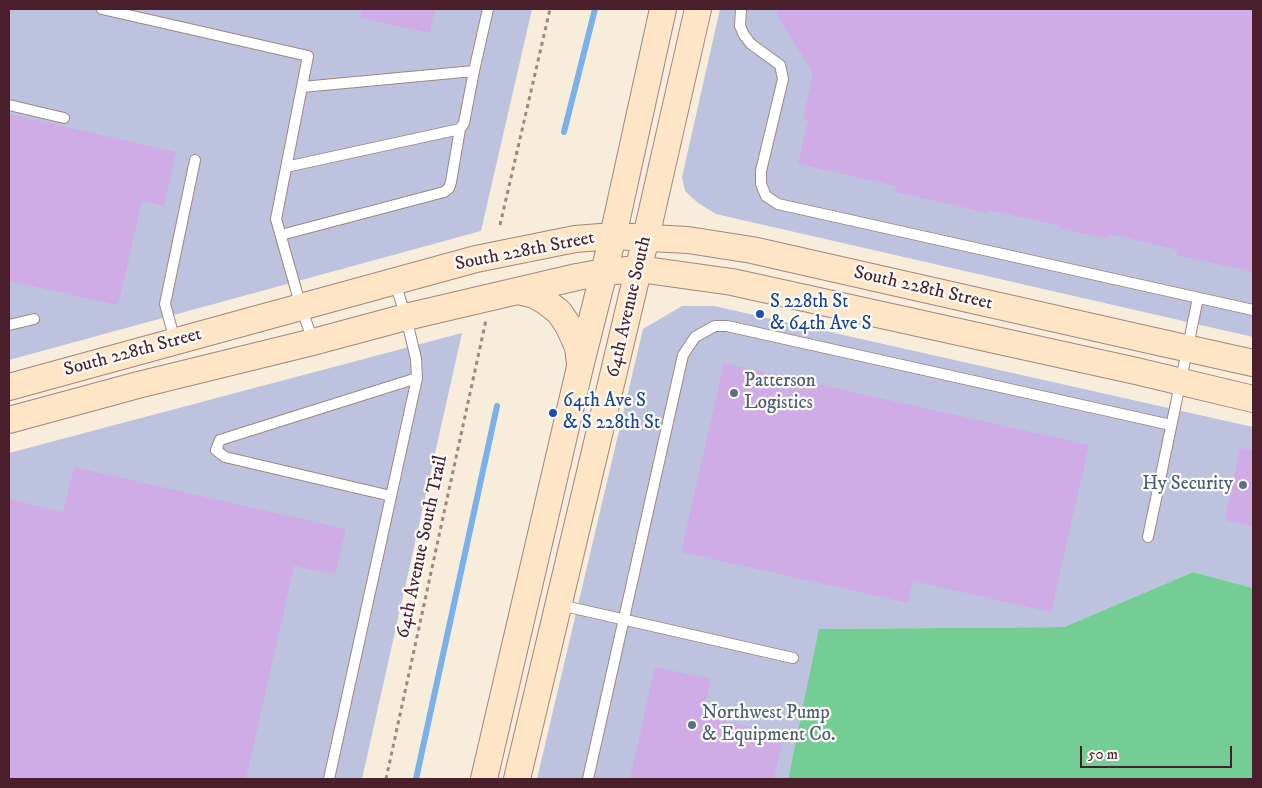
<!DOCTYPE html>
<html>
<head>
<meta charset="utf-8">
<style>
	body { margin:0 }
	#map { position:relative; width:1262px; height:788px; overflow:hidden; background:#f7edda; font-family:"IM FELL DW Pica",serif }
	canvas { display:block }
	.frame { position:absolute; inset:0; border:10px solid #4a1f2b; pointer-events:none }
	.scale { position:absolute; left:1080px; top:746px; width:152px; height:22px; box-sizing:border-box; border:2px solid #4a1f2b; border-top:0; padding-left:6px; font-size:15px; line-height:18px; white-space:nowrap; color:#4a1f2b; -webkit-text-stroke:4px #fdfcf7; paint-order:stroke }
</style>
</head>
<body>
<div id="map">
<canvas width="1262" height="788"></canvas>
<div class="frame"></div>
<div class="scale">50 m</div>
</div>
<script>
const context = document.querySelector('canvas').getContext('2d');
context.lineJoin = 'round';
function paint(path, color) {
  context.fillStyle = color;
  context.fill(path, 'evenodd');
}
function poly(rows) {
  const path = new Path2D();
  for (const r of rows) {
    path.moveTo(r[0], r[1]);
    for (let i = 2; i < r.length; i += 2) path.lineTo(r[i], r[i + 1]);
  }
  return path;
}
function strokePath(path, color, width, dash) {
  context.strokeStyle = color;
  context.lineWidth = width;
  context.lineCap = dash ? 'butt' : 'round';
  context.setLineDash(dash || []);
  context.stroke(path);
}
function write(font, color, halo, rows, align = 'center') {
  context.font = font + ' "IM FELL DW Pica",serif';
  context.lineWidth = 4.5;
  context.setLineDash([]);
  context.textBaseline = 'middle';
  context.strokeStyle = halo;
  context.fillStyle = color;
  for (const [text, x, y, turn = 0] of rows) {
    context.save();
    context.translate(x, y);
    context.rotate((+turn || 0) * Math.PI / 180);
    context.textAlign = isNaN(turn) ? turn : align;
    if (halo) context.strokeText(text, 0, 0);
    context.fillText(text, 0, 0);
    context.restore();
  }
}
const industrial = poly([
	[9,9,532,9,481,231,9,360],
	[720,9,1253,9,1253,337,716,214,698,203,685,191,682,177],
	[682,306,714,306,1253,427,1253,588,1193,572,1064,627,820,629,788,779,537,779,643,329],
	[462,333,362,779,9,779,9,453]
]);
const green = poly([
	[1193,572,1253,588,1253,779,788,779,819,629,1064,627]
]);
const stream = poly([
	[564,132,595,9],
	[416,779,497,406]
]);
const building = poly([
	[362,9,435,9,430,33,360,18],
	[778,9,1253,9,1253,272,1176,255,1178,250,1109,234,1108,239,1059,228,1060,226,988,210,988,213,895,192,896,186,798,164,808,120,803,118,813,73,777,15],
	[9,114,176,152,164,206,142,201,118,305,9,281],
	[724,363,1089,445,1051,612,913,581,908,603,681,552],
	[1240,448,1253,450,1253,527,1225,520],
	[74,467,346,529,335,575,294,566,246,779,9,779,9,499,63,512],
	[655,667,711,679,702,716,784,735,774,779,630,779]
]);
const path = poly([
	[500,225,550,9],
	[386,779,486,320]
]);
const lane = poly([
	[102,9,308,56,276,219,301,307,313,341],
	[741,9,740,26,744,35,751,44,780,65,783,79,761,171,761,184,766,196,778,204,1253,310],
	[302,87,474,71,488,9],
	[9,105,64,118],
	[286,167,460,129,464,123,474,71],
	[281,235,444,192,449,188,451,182,460,129],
	[9,325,34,319],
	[175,341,165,304,195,160],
	[391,496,225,457,216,450,220,440,417,378],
	[1148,537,1198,298],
	[560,605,793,658],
	[329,779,417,378,416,359,406,317,395,283],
	[588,779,683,355,695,337,715,326,727,326,1171,425]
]);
const secondary = poly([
	[518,291,534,295,545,301,559,312,568,325,578,347,580,364],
	[9,387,476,259,575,239,613,236,688,240,752,250,1145,339,1253,363],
	[9,420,138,385,313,342,406,317,577,277,604,272,639,269,732,282,1136,371,1253,399],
	[484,779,580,367,613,236,663,9],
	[517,779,646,237,698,9]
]);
const markers = [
	[760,314,5,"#1a4fb4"],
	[734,393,5,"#5c6f8a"],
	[553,413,5,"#1a4fb4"],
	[1243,485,5,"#5c6f8a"],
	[692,725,5,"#5c6f8a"]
];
const streetNames = [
	["South 228th Street",525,252,-11],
	["South 228th Street",923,289,13],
	["64th Avenue South",630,307,-77],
	["South 228th Street",133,353,-15],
	["64th Avenue South Trail",423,547,-78]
];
const transitNames = [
	["S 228th St",770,303],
	["& 64th Ave S",770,325],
	["64th Ave S",563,402],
	["& S 228th St",563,424]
];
const serviceNames = [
	["Patterson",744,382],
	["Logistics",744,404],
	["Hy Security",1233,485,"right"],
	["Northwest Pump",702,714],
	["& Equipment Co.",702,736]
];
paint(industrial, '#bdc3de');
paint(green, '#74cd94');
strokePath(stream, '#7ab1e9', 6);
paint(building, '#cface5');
strokePath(lane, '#a08682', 12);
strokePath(secondary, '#a08682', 28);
strokePath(path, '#a08682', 3, [4, 4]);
strokePath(lane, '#fff', 10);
strokePath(secondary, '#fde5c5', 26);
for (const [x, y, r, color] of markers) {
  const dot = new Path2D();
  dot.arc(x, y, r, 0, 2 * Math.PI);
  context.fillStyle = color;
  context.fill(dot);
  strokePath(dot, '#fdfcf7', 2);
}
write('19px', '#4a1f2b', '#fdfcf7', streetNames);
write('19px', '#164399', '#fdfcf7', transitNames, 'left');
write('19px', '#4e5e75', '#fdfcf7', serviceNames, 'left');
</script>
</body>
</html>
